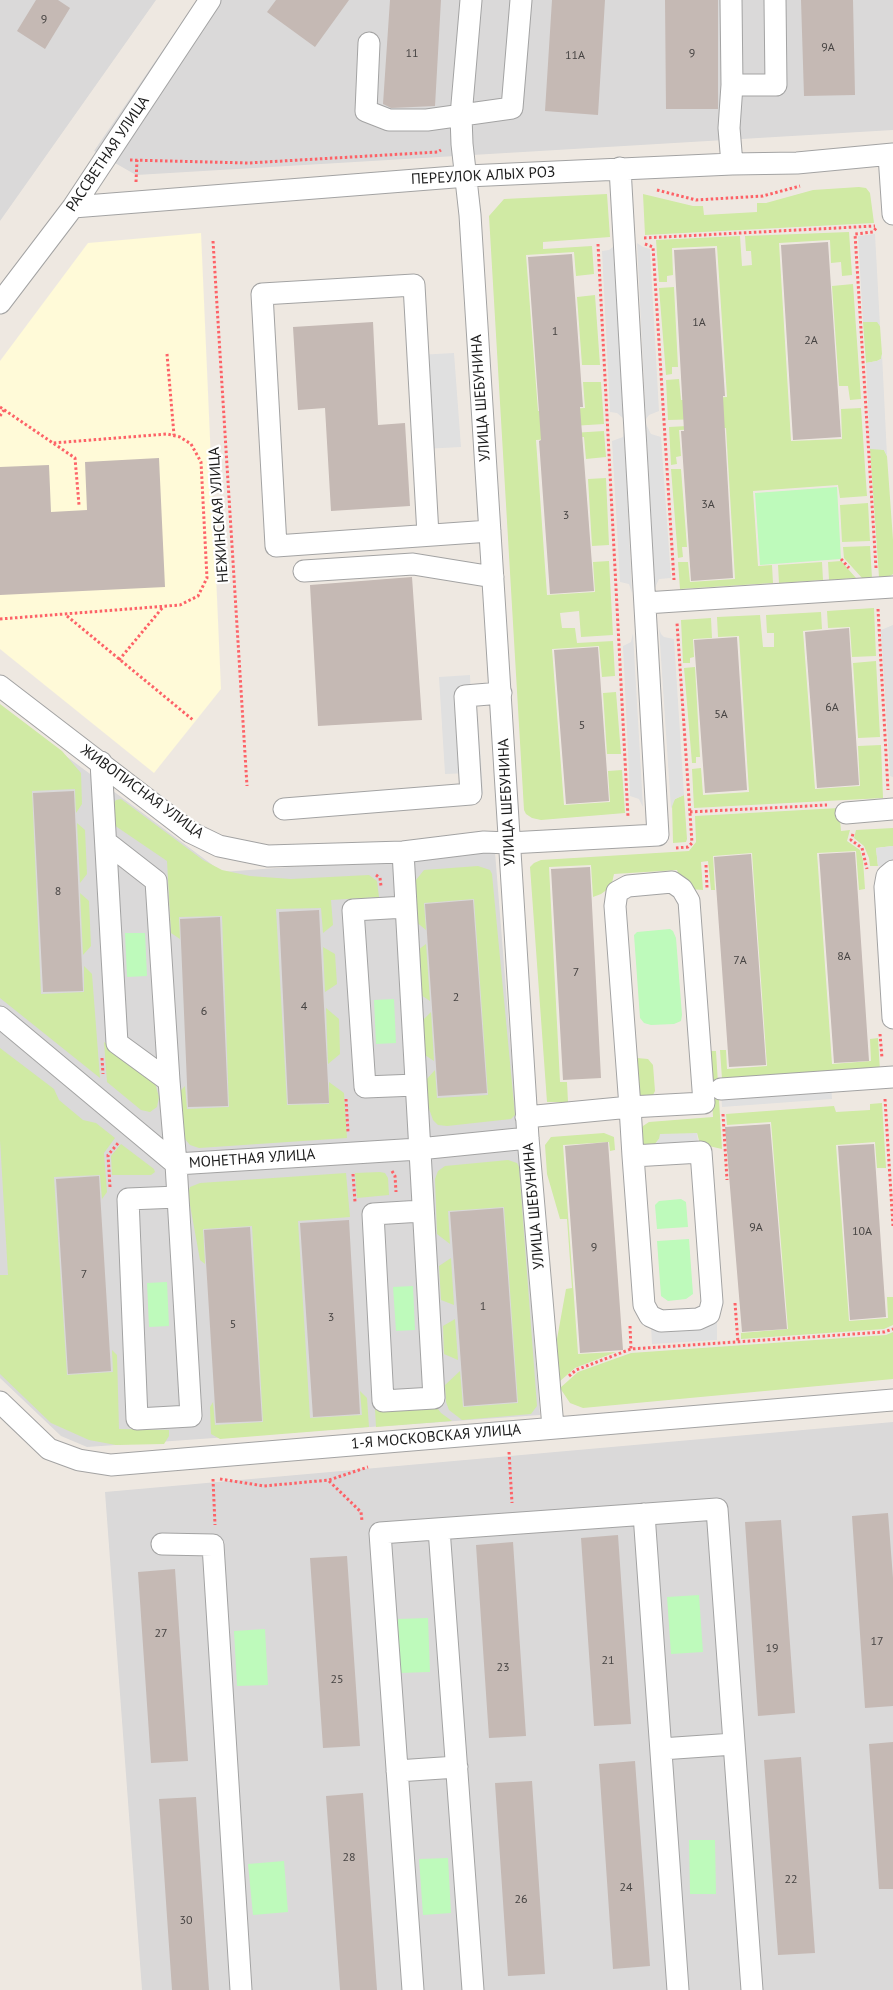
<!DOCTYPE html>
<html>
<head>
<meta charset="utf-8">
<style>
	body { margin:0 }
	canvas { display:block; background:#eee8e1 }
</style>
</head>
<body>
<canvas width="893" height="1990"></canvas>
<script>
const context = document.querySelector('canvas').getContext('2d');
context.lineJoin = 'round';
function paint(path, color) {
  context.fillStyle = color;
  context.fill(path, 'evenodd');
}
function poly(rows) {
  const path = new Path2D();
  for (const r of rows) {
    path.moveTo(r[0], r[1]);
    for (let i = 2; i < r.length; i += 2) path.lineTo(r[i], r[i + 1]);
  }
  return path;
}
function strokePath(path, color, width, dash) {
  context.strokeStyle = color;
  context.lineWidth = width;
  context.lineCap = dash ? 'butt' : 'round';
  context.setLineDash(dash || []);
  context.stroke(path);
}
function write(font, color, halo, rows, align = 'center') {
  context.font = font + ' "PT Sans",sans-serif';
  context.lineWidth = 4.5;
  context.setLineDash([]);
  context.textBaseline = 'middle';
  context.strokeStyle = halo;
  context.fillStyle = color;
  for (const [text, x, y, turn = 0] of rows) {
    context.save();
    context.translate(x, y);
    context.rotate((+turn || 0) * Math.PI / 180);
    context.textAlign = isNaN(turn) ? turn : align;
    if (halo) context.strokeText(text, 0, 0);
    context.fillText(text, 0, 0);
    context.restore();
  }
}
const residential = poly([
	[0,0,156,0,0,221],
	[197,0,893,0,893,130,136,175,94,151],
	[0,707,222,872,495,852,540,1415,87,1447,61,1436,0,1378],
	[893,1422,893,1990,142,1990,105,1492]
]);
const education = poly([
	[201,233,221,689,154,773,0,649,0,361,88,243]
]);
const grass = poly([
	[859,187,866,188,870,193,874,223,645,235,643,194,693,206,703,206,704,215,757,212,757,203,766,203,813,190],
	[607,194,610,237,543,242,543,249,592,246,594,274,576,276,574,252,526,255,538,411,585,408,583,382,601,382,604,424,556,427,556,434,604,431,606,457,586,459,584,437,536,440,547,595,595,592,593,562,609,561,613,635,581,637,579,611,560,613,562,628,575,628,577,643,613,641,615,676,602,677,599,646,552,649,564,805,610,802,608,771,622,770,625,813,541,820,532,818,526,814,524,810,489,216,504,199],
	[849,232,852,275,842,276,841,262,831,263,830,240,779,243,791,441,842,439,841,409,861,408,867,496,840,498,838,485,753,491,758,566,772,565,773,583,680,589,678,562,688,562,690,582,735,579,726,428,679,430,681,456,676,457,677,464,671,465,669,427,705,425,705,419,668,420,666,380,679,379,681,400,727,397,717,246,672,248,673,275,667,276,667,282,659,282,656,240,740,236,742,266,752,265,751,251,746,251,745,236],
	[853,284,861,399,850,400,848,386,839,386,832,286],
	[674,287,678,367,672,367,672,374,666,375,659,288],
	[595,295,600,365,582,365,577,297],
	[872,321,878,322,880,326,882,354,881,359,877,361,866,363,863,322],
	[877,448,884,450,887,456,893,540,893,574,890,576,879,577,870,449],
	[671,469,681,469,687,547,682,547,683,557,678,558],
	[606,478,609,545,592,546,588,479],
	[868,503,870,541,842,542,840,505],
	[870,546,872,578,862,578,844,558,843,547],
	[841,561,856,578,829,580,828,562],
	[822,562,823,580,779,583,778,565],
	[874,608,876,656,852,657,850,627,828,628,827,611],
	[821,612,822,629,803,631,815,789,860,786,858,746,881,745,883,798,694,808,692,769,701,768,703,795,749,792,739,636,718,637,717,617,760,615,763,647,774,647,774,633,767,633,766,615],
	[711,618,712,638,693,639,694,657,690,658,690,663,683,663,681,620],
	[876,661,880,737,858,738,853,663],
	[695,667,700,757,696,757,696,763,692,763,684,668],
	[616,692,621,754,607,754,603,693],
	[0,704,62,751,81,773,82,804,76,813,75,789,32,791,41,994,84,992,84,966,92,974,100,1078,0,998],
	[684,795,687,839,686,842,673,843,672,803,675,799],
	[121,799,203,860,222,870,250,876,291,879,369,875,377,881,379,897,331,900,333,925,323,933,321,908,276,909,287,1105,329,1104,329,1082,344,1093,347,1138,199,1148,190,1145,185,1139,182,1131,180,1091,185,1086,187,1109,229,1107,222,916,179,917,180,939,171,933,167,861,114,825,113,804,116,800],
	[839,808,841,831,850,830,847,841,860,850,863,860,865,889,859,890,856,851,817,853,832,1064,871,1061,870,1039,878,1038,880,1071,722,1079,720,1050,726,1050,727,1069,767,1066,752,853,713,856,715,890,711,890,708,861,701,862,703,890,690,889,680,878,677,870,614,874,612,883,608,889,601,894,593,897,591,865,549,867,560,1082,567,1082,568,1102,547,1102,530,867,534,863,541,860,689,851,696,842,695,816],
	[77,823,85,830,87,874,80,883],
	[893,828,893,846,876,848,878,866,870,866,869,858,864,846,854,838,856,830],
	[478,866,490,870,492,874,515,1115,511,1119,447,1126,438,1125,433,1120,427,1103,426,1080,435,1070,437,1098,488,1095,474,899,424,903,426,930,415,921,414,897,416,880,424,870],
	[80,893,89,901,91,946,83,955],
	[426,944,430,1001,421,995,418,950],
	[323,947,335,954,337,984,325,992],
	[326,1008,339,1019,340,1054,328,1064],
	[431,1012,434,1061,425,1055,423,1020],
	[104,1042,149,1074,155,1083,159,1097,157,1107,150,1112,141,1110,107,1082],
	[0,1048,54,1089,59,1100,83,1120,96,1123,115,1138,104,1153,107,1192,102,1199,100,1175,54,1177,67,1375,113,1372,112,1350,117,1355,119,1429,169,1430,169,1436,164,1444,116,1445,89,1440,51,1423,0,1374,0,1275,8,1275,0,1140],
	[709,1051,716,1051,722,1149,700,1144,697,1133,659,1139,654,1145,642,1145,640,1132,643,1126,649,1122,713,1117],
	[637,1058,648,1059,653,1065,655,1091,653,1095,642,1097,638,1095,635,1067],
	[882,1103,886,1168,877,1168,875,1142,836,1145,849,1321,888,1318,887,1297,893,1297,893,1325,884,1329,741,1339,741,1333,788,1329,771,1122,727,1125,726,1114,834,1106,836,1112,870,1110,870,1104],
	[604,1133,614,1137,615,1150,610,1151,609,1142,563,1145,578,1354,616,1352,575,1368,559,1382,557,1339,566,1289,572,1288,567,1219,560,1219,547,1174,545,1145,551,1137],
	[121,1144,154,1169,155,1172,151,1175,112,1175,111,1156],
	[508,1160,517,1163,519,1167,537,1406,531,1414,462,1420,449,1410,446,1402,445,1385,460,1371,463,1407,518,1403,504,1207,448,1211,450,1244,437,1234,435,1179,438,1171,445,1166],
	[380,1172,385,1173,388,1178,389,1195,357,1198,355,1173],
	[346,1173,350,1217,298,1221,310,1418,362,1415,360,1391,367,1398,369,1427,220,1439,211,1434,210,1407,213,1402,215,1425,263,1422,252,1226,203,1229,205,1264,200,1260,188,1194,190,1187,200,1183],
	[451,1258,454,1305,441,1300,439,1266],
	[455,1319,458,1360,444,1354,443,1326],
	[893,1332,893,1379,583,1408,570,1403,560,1388,578,1372,631,1353,886,1335],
	[434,1404,441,1413,452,1421,376,1427,375,1408]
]);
const park = poly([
	[837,487,841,559,760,565,755,493],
	[670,929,673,931,676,938,682,1015,681,1021,674,1024,651,1025,644,1023,640,1018,634,935,637,932],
	[125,933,145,933,147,976,127,977],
	[394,999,396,1043,376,1044,374,1000],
	[681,1199,686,1202,688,1227,657,1229,655,1205,659,1201],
	[689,1239,693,1294,686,1299,668,1301,661,1296,657,1241],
	[167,1282,169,1326,149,1327,147,1283],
	[413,1286,415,1330,396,1331,393,1287],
	[699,1595,703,1652,671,1654,667,1597],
	[428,1618,430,1672,399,1673,398,1619],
	[265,1629,268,1685,237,1686,234,1631],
	[689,1840,715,1840,716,1894,690,1894],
	[448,1858,451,1913,423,1915,419,1859],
	[284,1861,288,1912,253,1915,248,1864]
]);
const parking = poly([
	[875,234,880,326,877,322,863,322,858,236],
	[637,243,643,247,650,249,659,411,649,415,646,419,646,424,651,434,661,437,671,578,659,579,655,588,646,424],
	[614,246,624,419,617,413,610,412,602,251,609,250],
	[454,353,461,447,423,449,418,355],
	[882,354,887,456,884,450,870,449,866,363,877,361,881,359],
	[624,431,632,593,629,584,620,582,612,441,623,437],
	[893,625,893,777,890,776,881,630],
	[659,628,661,634,664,637,674,639,684,795,675,799,671,809],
	[633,633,643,807,639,799,630,796,623,646,631,642],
	[470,675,471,696,466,716,478,716,483,793,471,794,469,773,445,774,439,677],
	[893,846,893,865,878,866,876,848],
	[831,1081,832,1099,722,1107,721,1089],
	[697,1133,698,1142,654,1145,659,1139,660,1134],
	[717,1322,717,1340,652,1344,651,1326]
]);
const building = poly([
	[36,0,58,0,70,8,45,49,17,31],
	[276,0,349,0,315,47,267,12],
	[390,0,441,0,435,106,391,108,383,104],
	[552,0,605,0,598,115,545,111],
	[665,0,718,0,718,109,666,109],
	[801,0,853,0,855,95,804,96],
	[828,242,841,437,793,440,781,245],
	[715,248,725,396,723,396,733,578,691,581,681,431,684,431,674,250],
	[572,254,583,407,580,407,594,591,550,594,539,441,541,440,528,257],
	[373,322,378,425,405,423,410,506,331,511,325,408,298,410,293,327],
	[159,458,165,587,0,595,0,467,49,465,51,512,87,510,85,462],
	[412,577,422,720,318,726,310,585],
	[849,628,859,785,817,788,805,632],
	[737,637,747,790,705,793,694,640],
	[598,647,609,801,566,804,554,650],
	[74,791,83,991,43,992,33,793],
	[855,852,869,1061,834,1063,819,854],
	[751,854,766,1065,729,1067,714,857],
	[590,867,601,1078,563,1080,551,869],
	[473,900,487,1093,438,1096,425,904],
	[319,910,329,1103,288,1104,279,912],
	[220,917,228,1106,188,1107,180,919],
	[770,1124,787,1329,742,1332,725,1127],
	[608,1142,623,1350,580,1353,565,1146],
	[874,1144,886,1317,850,1320,838,1146],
	[99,1176,111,1371,68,1374,56,1179],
	[503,1208,517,1402,464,1406,450,1212],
	[349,1220,360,1414,313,1417,300,1223],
	[250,1227,262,1421,216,1423,204,1230],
	[888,1513,893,1578,893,1706,865,1708,852,1516],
	[781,1520,795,1713,758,1716,745,1522],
	[618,1535,631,1724,594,1726,581,1538],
	[513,1542,526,1736,489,1738,476,1545],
	[347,1556,360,1746,323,1748,310,1558],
	[175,1569,188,1761,151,1763,138,1572],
	[893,1742,893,1889,879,1889,869,1744],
	[801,1757,815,1953,778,1955,764,1760],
	[635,1761,650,1966,613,1969,599,1764],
	[532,1781,545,1974,508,1976,495,1783],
	[363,1793,377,1990,340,1990,326,1796],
	[196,1797,209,1990,172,1990,159,1799]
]);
const path = poly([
	[130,160,248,163,438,152,441,150],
	[136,182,137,160],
	[657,190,696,200,763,196,800,186],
	[644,238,875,226],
	[213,241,247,786],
	[598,244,628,817],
	[645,244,653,247,674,580],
	[167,354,174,435],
	[0,407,75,458,79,505],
	[0,416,4,410],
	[841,559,849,568],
	[876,568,855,234,873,232,877,227],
	[878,609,888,790],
	[67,616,193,720],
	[0,619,180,605,198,596,207,578,201,462,191,444,180,437,167,434,53,443],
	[119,660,163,607],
	[690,812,827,805],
	[853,834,851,840,862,848,867,869],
	[676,848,688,847,692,843,677,623],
	[706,865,707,888],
	[376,875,380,878,381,886],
	[880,1034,882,1058],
	[102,1058,103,1074],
	[346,1099,348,1132],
	[885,1099,893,1226],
	[723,1114,727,1180],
	[392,1171,395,1176,396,1192],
	[353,1174,355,1202],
	[110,1187,108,1155,119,1142],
	[735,1303,738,1343],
	[630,1326,631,1349,884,1332,893,1329],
	[569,1376,576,1370,631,1349],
	[509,1452,512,1503],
	[213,1479,215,1525],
	[220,1479,264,1486,329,1480,368,1467],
	[329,1481,361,1512,362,1521]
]);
const minor = poly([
	[471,0,461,116,462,144,470,215,528,1138,553,1427],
	[731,0,732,85,729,128,732,164],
	[369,43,366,111,389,120,427,120,512,108,521,0],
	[732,85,776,85,775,0],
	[889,155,893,214],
	[73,207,467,176,732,164,797,163,893,154],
	[0,303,73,207,210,0],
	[428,535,414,285,262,294,276,546,490,531],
	[304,571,413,564,493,577],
	[645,603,893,587],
	[0,686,190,832,219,846,268,856,403,852,484,842,509,843,658,835,620,168],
	[101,762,117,1043,169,1081,176,1164,178,1197,191,1416,137,1419,128,1199,178,1197],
	[284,809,471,794,465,696,501,693],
	[846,813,893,809],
	[106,842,156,881,169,1081],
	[403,852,434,1398,383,1401,373,1214,422,1211],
	[893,871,887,876,885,887,893,1018],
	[406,907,353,910,365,1087,416,1085],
	[0,1017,176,1164,419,1149,528,1138],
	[721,1089,893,1077],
	[526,1117,630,1107,704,1103,689,901,682,889,672,882,628,886,617,892,615,906,630,1107,633,1156,644,1305,650,1316,661,1321,698,1319,709,1314,712,1302,701,1152,633,1156],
	[0,1402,49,1449,79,1460,111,1465,893,1400],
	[644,1514,678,1990],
	[439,1529,473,1990],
	[162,1544,213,1545,241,1990],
	[661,1749,734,1744],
	[397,1771,457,1767],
	[413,1990,380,1533,717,1509,752,1990]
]);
const numberNames = [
	["9",44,20],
	["9А",828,48],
	["11",412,54],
	["9",692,54],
	["11А",575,56],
	["1А",699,323],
	["1",555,332],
	["2А",811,341],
	["3А",708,505],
	["3",566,516],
	["6А",832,708],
	["5А",721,715],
	["5",582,726],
	["8",58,892],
	["8А",844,957],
	["7А",740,961],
	["7",576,973],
	["2",456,998],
	["4",304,1007],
	["6",204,1012],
	["9А",756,1228],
	["10А",862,1232],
	["9",594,1248],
	["7",84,1275],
	["1",483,1307],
	["3",331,1318],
	["5",233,1325],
	["27",161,1634],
	["17",877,1642],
	["19",772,1649],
	["21",608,1661],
	["23",503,1668],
	["25",337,1680],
	["28",349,1858],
	["22",791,1880],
	["24",626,1888],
	["26",521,1900],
	["30",186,1921]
];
const streetNames = [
	["РАССВЕТНАЯ УЛИЦА",108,154,-56],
	["ПЕРЕУЛОК АЛЫХ РОЗ",483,176,-3],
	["УЛИЦА ШЕБУНИНА",481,398,-94],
	["НЕЖИНСКАЯ УЛИЦА",219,515,-94],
	["ЖИВОПИСНАЯ УЛИЦА",142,792,36],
	["УЛИЦА ШЕБУНИНА",507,802,-93],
	["МОНЕТНАЯ УЛИЦА",252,1159,-4],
	["УЛИЦА ШЕБУНИНА",534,1206,-95],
	["1-Я МОСКОВСКАЯ УЛИЦА",436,1437,-5]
];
paint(residential, '#dad9d9');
paint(education, '#fffad8');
paint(grass, '#d0eaa4');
paint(park, '#befabb');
paint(parking, '#e0e0e0');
paint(building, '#c5b9b4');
strokePath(minor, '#a3a3a3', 23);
strokePath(path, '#fd6267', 3, [2.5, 2.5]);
strokePath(minor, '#fff', 21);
write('12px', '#464342', null, numberNames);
write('15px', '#1c1c1c', '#fff', streetNames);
</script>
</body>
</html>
